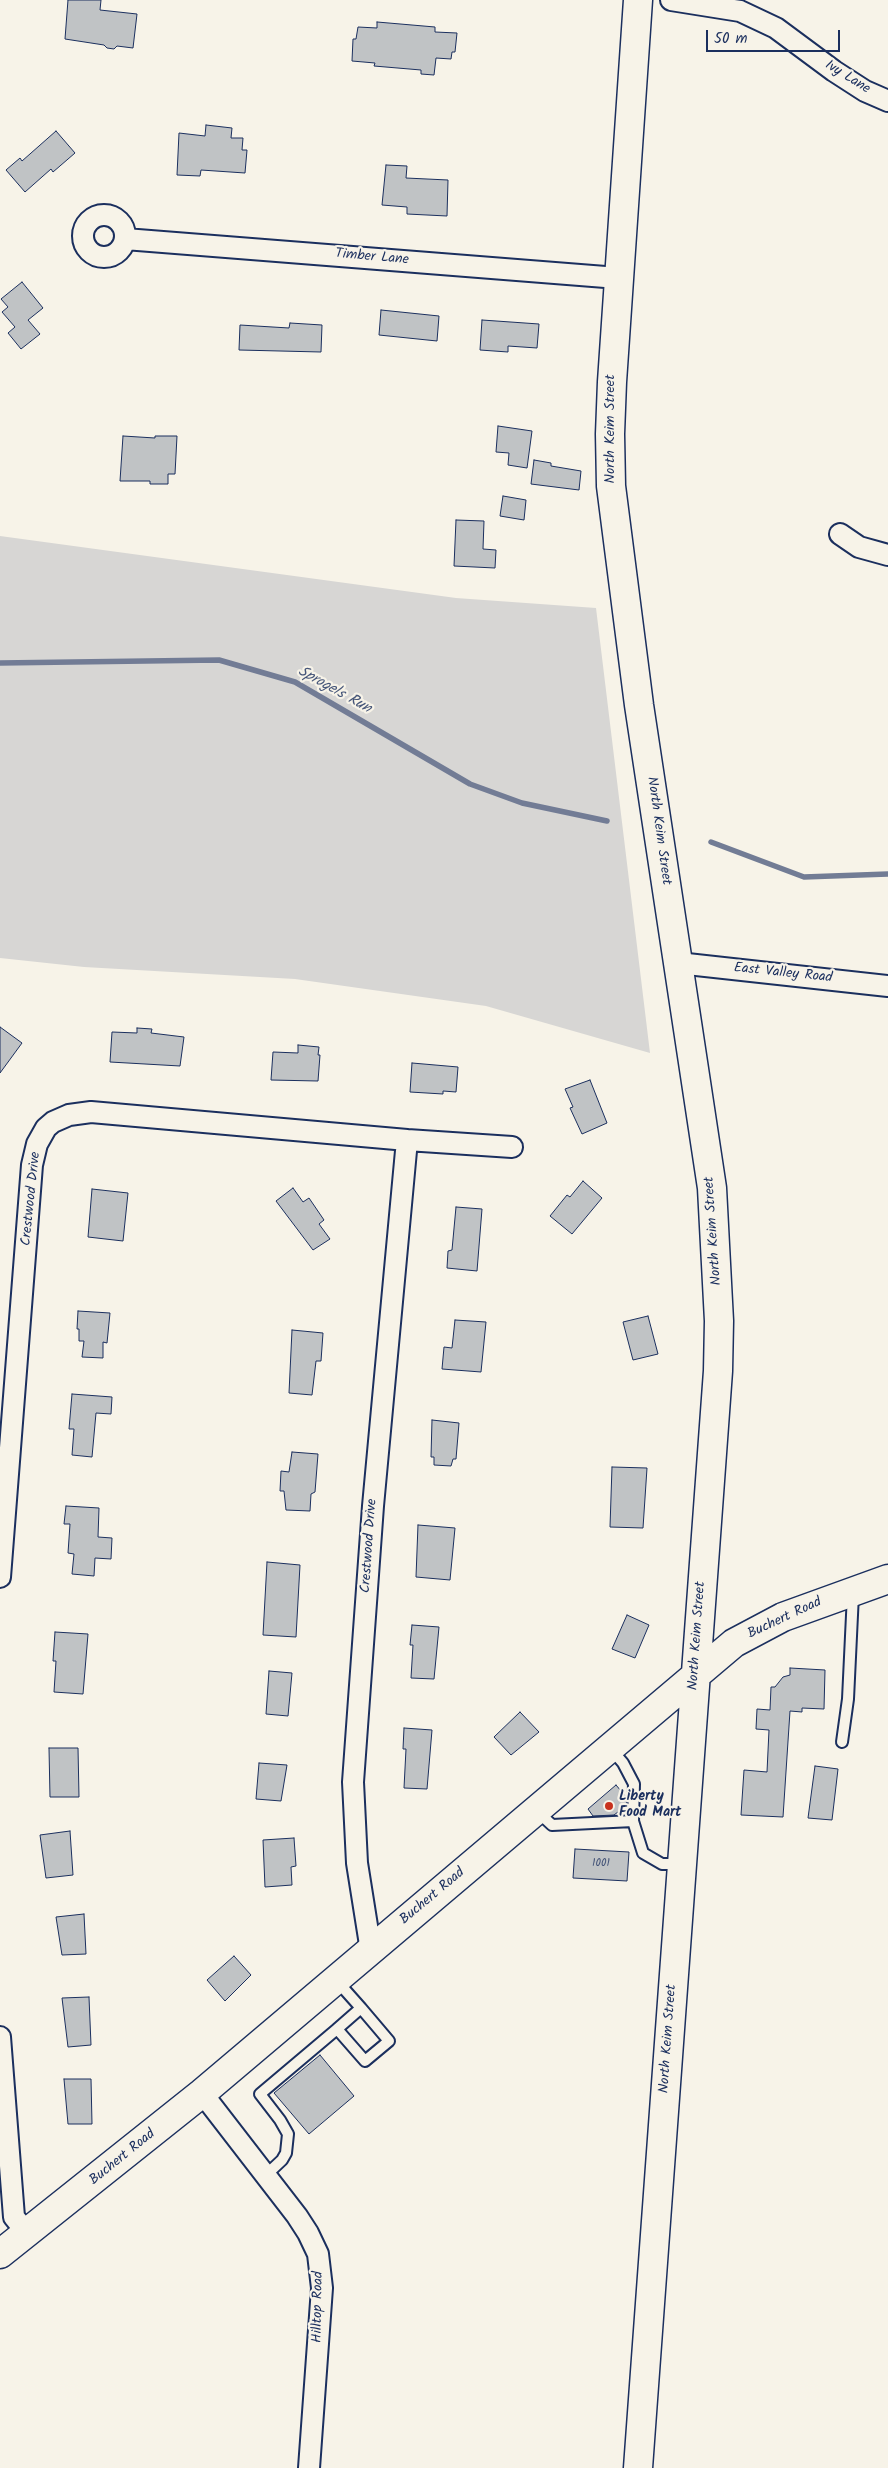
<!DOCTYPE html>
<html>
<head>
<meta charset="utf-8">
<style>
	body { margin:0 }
	#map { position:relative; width:888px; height:2468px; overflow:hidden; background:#f7f3e8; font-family:Kalam,sans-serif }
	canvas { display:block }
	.scale { position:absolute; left:706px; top:30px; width:134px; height:22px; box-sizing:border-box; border:2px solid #1b2f5e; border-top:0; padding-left:6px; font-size:15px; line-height:18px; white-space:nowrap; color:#1b2f5e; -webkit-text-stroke:4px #f7f3e8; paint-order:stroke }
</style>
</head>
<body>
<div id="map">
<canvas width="888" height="2468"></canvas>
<div class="scale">50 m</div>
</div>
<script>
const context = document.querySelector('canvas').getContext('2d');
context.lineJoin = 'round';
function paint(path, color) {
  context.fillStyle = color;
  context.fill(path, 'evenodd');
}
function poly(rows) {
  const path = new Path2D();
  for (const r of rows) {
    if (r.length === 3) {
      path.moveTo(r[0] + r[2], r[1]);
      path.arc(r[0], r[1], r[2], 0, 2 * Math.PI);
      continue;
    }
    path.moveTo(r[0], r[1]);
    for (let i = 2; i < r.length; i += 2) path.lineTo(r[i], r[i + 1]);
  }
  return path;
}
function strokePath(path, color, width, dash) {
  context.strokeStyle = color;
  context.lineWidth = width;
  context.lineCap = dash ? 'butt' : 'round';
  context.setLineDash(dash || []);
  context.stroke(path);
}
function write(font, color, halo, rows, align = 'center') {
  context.font = font + ' Kalam,sans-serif';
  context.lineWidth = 4.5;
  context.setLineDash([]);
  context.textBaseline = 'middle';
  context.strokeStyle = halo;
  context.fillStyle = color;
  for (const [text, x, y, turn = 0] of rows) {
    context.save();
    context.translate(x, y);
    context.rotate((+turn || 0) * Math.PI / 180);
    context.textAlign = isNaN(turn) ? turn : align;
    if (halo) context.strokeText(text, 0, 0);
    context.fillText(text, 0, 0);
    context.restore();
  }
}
const green = poly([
	[0,536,456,598,596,608,650,1053,486,1006,295,979,84,967,0,958]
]);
const stream = poly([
	[0,663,219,660,295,682,470,784,522,803,607,821],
	[711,842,804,877,888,874]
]);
const building = poly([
	[68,0,101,0,100,10,137,14,133,48,117,46,114,49,107,48,104,45,65,39,68,0],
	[377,22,435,27,435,32,457,33,455,52,452,52,451,59,436,58,434,75,421,74,421,70,374,66,375,63,352,61,353,39,356,39,358,27,377,28,377,22],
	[206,125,232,128,231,138,243,138,242,150,247,150,245,173,201,170,200,176,177,175,179,133,205,136,206,125],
	[56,131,75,153,53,172,51,169,25,192,6,170,20,158,22,161,56,131],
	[386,165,407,166,406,178,448,180,447,216,407,214,407,207,382,205,386,165],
	[22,282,43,308,28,320,40,334,21,349,8,333,15,327,2,312,8,307,1,299,22,282],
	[381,310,439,316,437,341,379,335,381,310],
	[482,320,539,324,537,348,508,346,508,352,480,350,482,320],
	[290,323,322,325,321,352,239,350,240,325,289,328,290,323],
	[498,426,532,431,527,468,508,465,509,453,496,452,498,426],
	[123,436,155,438,155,436,177,436,175,474,168,474,168,484,150,484,150,481,120,481,123,436],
	[534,460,551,463,551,466,581,471,579,490,531,484,534,460],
	[503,496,526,500,524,520,500,516,503,496],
	[456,520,484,521,483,549,496,550,495,568,454,566,456,520],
	[0,1027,22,1043,0,1073,0,1027],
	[137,1028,152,1029,151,1033,184,1037,180,1066,110,1062,112,1032,137,1033,137,1028],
	[298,1045,319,1047,318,1055,320,1055,318,1081,271,1080,273,1052,298,1053,298,1045],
	[412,1063,458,1067,456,1092,443,1091,443,1094,410,1092,412,1063],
	[590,1080,607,1123,582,1134,570,1108,573,1107,565,1089,590,1080],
	[583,1181,602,1198,572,1234,550,1216,567,1195,570,1197,583,1181],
	[293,1188,303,1202,309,1198,324,1220,319,1224,330,1239,313,1250,276,1201,293,1188],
	[92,1189,128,1193,123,1241,88,1237,92,1189],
	[456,1207,482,1209,477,1271,447,1268,448,1251,452,1250,456,1207],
	[78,1311,110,1313,107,1343,103,1342,103,1358,82,1357,84,1341,79,1341,79,1329,77,1329,78,1311],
	[648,1316,658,1354,633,1360,623,1322,648,1316],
	[455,1320,486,1322,481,1372,442,1369,444,1347,452,1348,455,1320],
	[292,1330,323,1333,321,1361,316,1361,312,1395,289,1393,292,1330],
	[72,1394,112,1397,111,1414,96,1413,92,1457,72,1455,74,1429,69,1429,72,1394],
	[432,1420,459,1423,456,1459,453,1459,451,1466,434,1465,434,1457,431,1457,432,1420],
	[292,1452,318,1454,315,1492,311,1494,310,1511,286,1510,284,1491,280,1491,281,1471,289,1472,292,1452],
	[612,1467,647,1468,643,1528,610,1527,612,1467],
	[66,1506,99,1508,98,1537,112,1538,111,1559,95,1558,94,1576,72,1574,74,1554,68,1553,70,1524,64,1524,66,1506],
	[418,1525,455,1528,450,1580,416,1577,418,1525],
	[267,1562,300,1565,296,1637,263,1635,267,1562],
	[627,1615,649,1625,635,1658,612,1649,627,1615],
	[412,1625,439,1627,434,1679,411,1678,413,1645,410,1645,412,1625],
	[55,1632,88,1634,83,1694,54,1692,56,1661,53,1661,55,1632],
	[790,1668,825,1670,824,1709,802,1708,802,1712,790,1711,783,1817,741,1815,744,1770,767,1772,769,1730,756,1729,757,1709,770,1710,771,1687,775,1687,783,1677,790,1675,790,1668],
	[269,1671,292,1673,288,1716,266,1714,269,1671],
	[520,1712,539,1732,511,1755,494,1737,520,1712],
	[404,1728,432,1730,427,1789,404,1788,406,1749,403,1749,404,1728],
	[49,1748,78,1748,79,1797,50,1797,49,1748],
	[259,1763,287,1765,281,1801,256,1799,259,1763],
	[815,1766,838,1769,832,1820,808,1818,815,1766],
	[616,1785,627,1798,627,1805,614,1815,593,1816,588,1809,616,1785],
	[70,1831,73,1875,46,1878,40,1835,70,1831],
	[294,1838,296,1866,291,1867,292,1885,265,1887,263,1840,294,1838],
	[575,1849,629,1852,627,1881,573,1878,575,1849],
	[84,1914,86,1954,62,1955,56,1917,84,1914],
	[234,1956,251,1975,225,2001,207,1980,234,1956],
	[89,1997,91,2045,68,2047,62,1998,89,1997],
	[320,2055,354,2096,309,2134,274,2093,320,2055],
	[64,2079,91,2079,92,2124,68,2124,64,2079]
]);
const lane = poly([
	[842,1742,848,1699,853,1594],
	[611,1749,623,1763,634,1784,633,1821],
	[537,1811,552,1825,633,1821,643,1853,662,1864,681,1864],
	[337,1981,361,2008],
	[266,2175,282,2160,286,2153,288,2134,280,2120,260,2094,337,2029,365,2061,389,2041,361,2008,337,2029]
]);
const street = poly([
	[671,0,740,11,776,28,834,71,865,91,888,101],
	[104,236,21],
	[125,239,618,278],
	[840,534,859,547,888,555],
	[678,963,888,986],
	[0,1577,32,1165,37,1144,46,1128,53,1122,69,1115,91,1112,407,1140,512,1147],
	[371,1951,357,1863,353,1782,373,1506,407,1140],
	[0,2037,14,2217,27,2233],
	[202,2093,297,2216,308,2233,318,2254,322,2288,309,2468]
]);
const secondary = poly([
	[638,0,612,382,610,434,611,486,639,705,712,1188,719,1321,718,1371,638,2468],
	[0,2254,202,2093,734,1643,783,1617,888,1579]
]);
const markers = [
	[609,1806,5,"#c8321e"]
];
const numberNames = [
	["1001",601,1864]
];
const streetNames = [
	["Ivy Lane",847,78,32],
	["Timber Lane",372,258,5],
	["North Keim Street",612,429,-90],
	["North Keim Street",658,831,82],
	["East Valley Road",783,974,6],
	["Crestwood Drive",32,1199,-84],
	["North Keim Street",714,1231,-94],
	["Crestwood Drive",370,1546,-86],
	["Buchert Road",785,1619,-25],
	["North Keim Street",698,1636,-86],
	["Buchert Road",433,1897,-40],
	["North Keim Street",669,2039,-86],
	["Buchert Road",123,2158,-39],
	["Hilltop Road",319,2307,-89]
];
const poiNames = [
	["Liberty",619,1798],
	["Food Mart",619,1814]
];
const waterNames = [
	["Sprogels Run",334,691,29]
];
paint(green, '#d7d6d4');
strokePath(stream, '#727c95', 5.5);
paint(building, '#c0c3c5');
strokePath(building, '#1b2f5e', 1);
strokePath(lane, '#1b2f5e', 14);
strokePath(street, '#1b2f5e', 24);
strokePath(secondary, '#1b2f5e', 31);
strokePath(lane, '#f7f3e8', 10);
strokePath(street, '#f7f3e8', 20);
strokePath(secondary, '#f7f3e8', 28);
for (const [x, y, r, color] of markers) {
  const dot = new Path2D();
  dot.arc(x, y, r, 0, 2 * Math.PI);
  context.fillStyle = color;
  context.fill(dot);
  strokePath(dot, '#f7f3e8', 2);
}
write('11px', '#445478', null, numberNames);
write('14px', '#1b2f5e', '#f7f3e8', streetNames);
write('bold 14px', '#1b2f5e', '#f7f3e8', poiNames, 'left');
write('italic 15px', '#465679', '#f7f3e8', waterNames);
</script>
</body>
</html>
